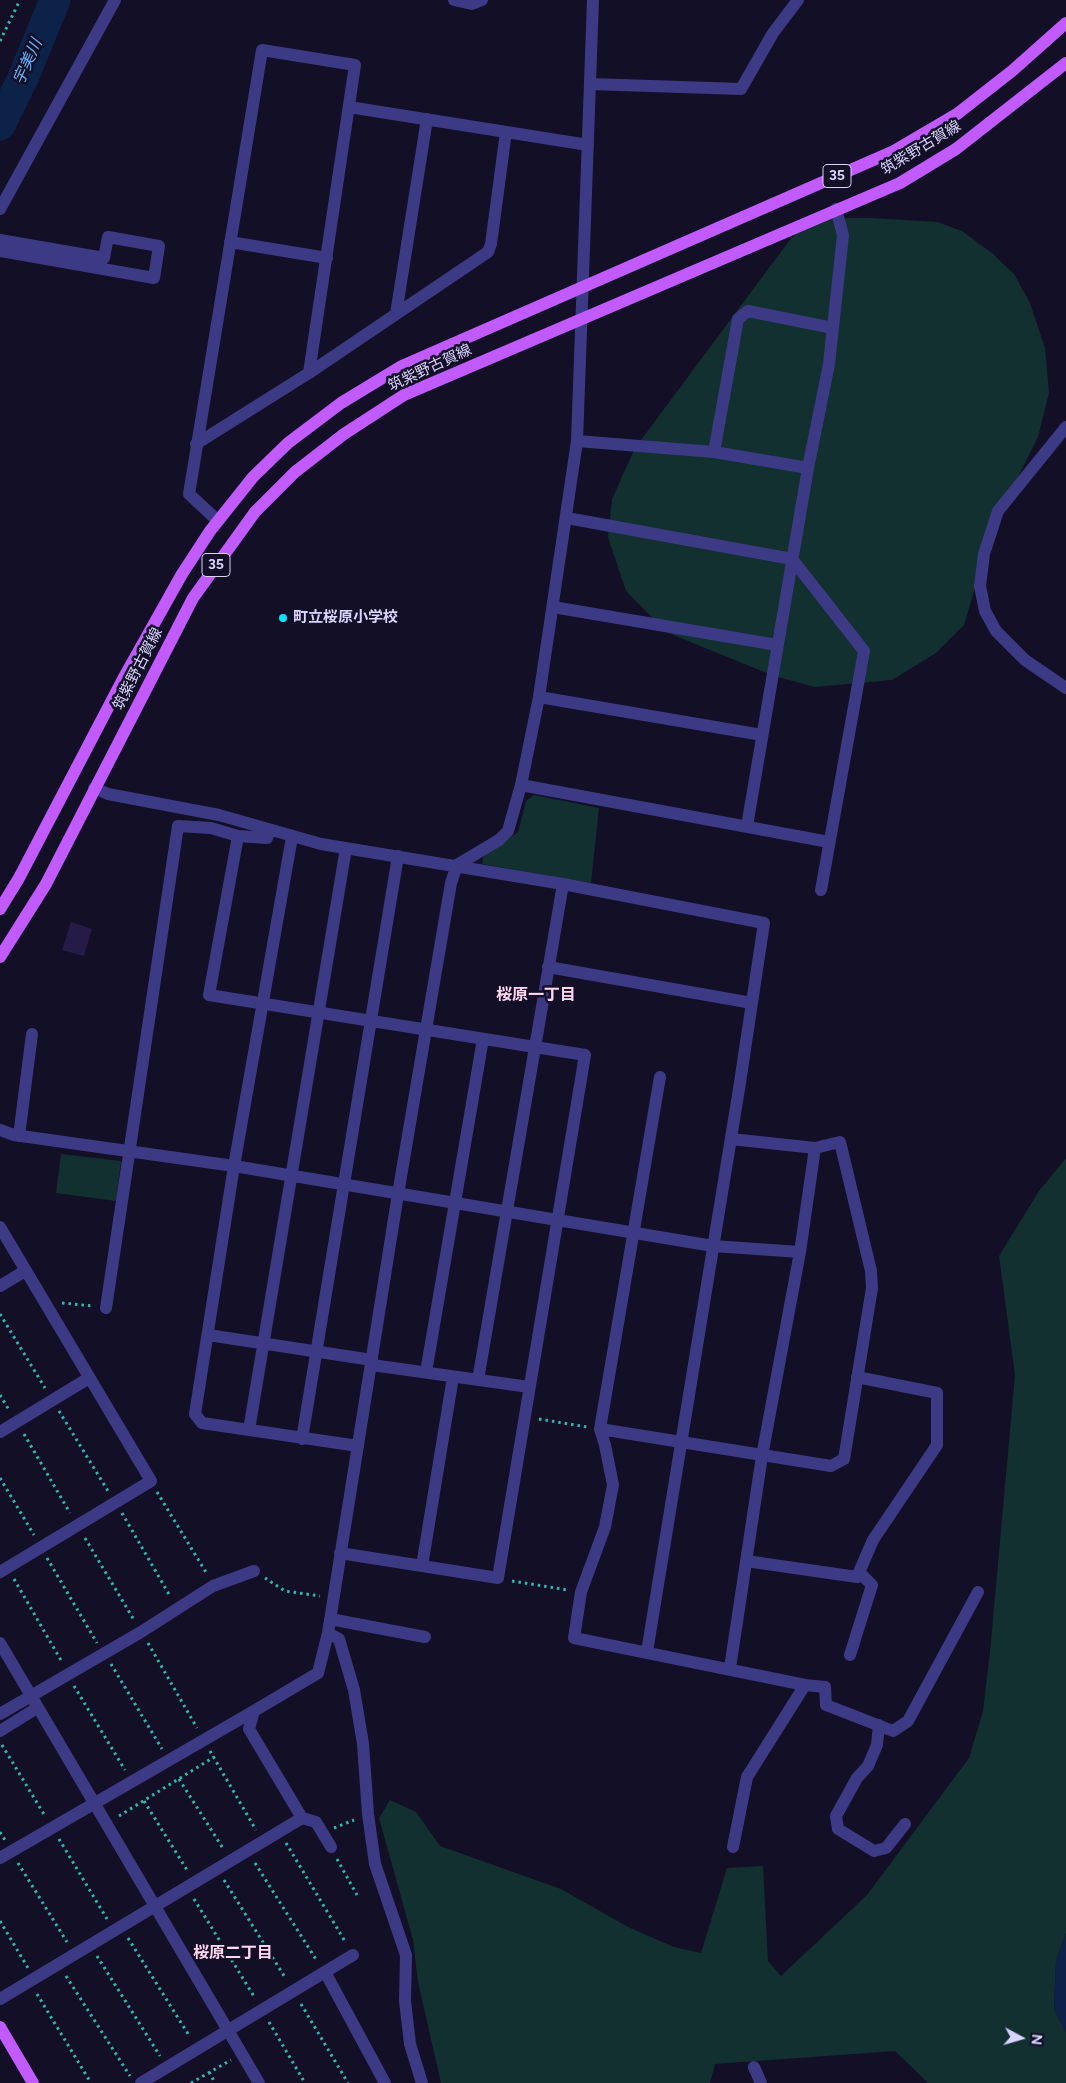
<!DOCTYPE html>
<html>
<head>
<meta charset="utf-8">
<style>
	body { margin:0 }
	#map { position:relative; width:1066px; height:2083px; overflow:hidden; background:#130f26; font-family:Figtree,sans-serif }
	canvas { display:block }
	.north { position:absolute; left:996px; top:2013px; width:50px; height:50px; -webkit-text-stroke:4px #130f26; paint-order:stroke; rotate:96deg; font-size:14px; font-weight:700; line-height:20px; text-align:center; color:#d9d4ff }
	.north::after { content:''; display:block; margin:auto; width:18px; height:22px; background:#d9d4ff; clip-path:polygon(50% 0,100% 100%,50% 72%,0 100%) }
</style>
</head>
<body>
<div id="map">
<canvas width="1066" height="2083"></canvas>
<div class="north">N</div>
</div>
<script>
const context = document.querySelector('canvas').getContext('2d');
context.lineJoin = 'round';
function paint(path, color) {
  context.fillStyle = color;
  context.fill(path, 'evenodd');
}
function poly(rows) {
  const path = new Path2D();
  for (const r of rows) {
    path.moveTo(r[0], r[1]);
    for (let i = 2; i < r.length; i += 2) path.lineTo(r[i], r[i + 1]);
  }
  return path;
}
function strokePath(path, color, width, dash) {
  context.strokeStyle = color;
  context.lineWidth = width;
  context.lineCap = dash ? 'butt' : 'round';
  context.setLineDash(dash || []);
  context.stroke(path);
}
function write(font, color, halo, rows, align = 'center') {
  context.font = font + ' Figtree,"Noto Sans JP",sans-serif';
  context.lineWidth = 5;
  context.setLineDash([]);
  context.textBaseline = 'middle';
  context.strokeStyle = halo;
  context.fillStyle = color;
  for (const [text, x, y, turn = 0] of rows) {
    context.save();
    context.translate(x, y);
    context.rotate((+turn || 0) * Math.PI / 180);
    context.textAlign = isNaN(turn) ? turn : align;
    if (halo) context.strokeText(text, 0, 0);
    context.fillText(text, 0, 0);
    context.restore();
  }
}
const green = poly([
	[822,218,872,218,937,222,962,231,992,253,1014,274,1030,303,1045,348,1049,393,1038,437,1013,487,981,568,964,625,936,653,892,680,815,687,774,676,666,632,626,591,608,537,612,499,635,448,789,241,806,222],
	[534,795,599,808,591,883,482,864,483,857,518,832,526,801],
	[61,1154,121,1161,116,1201,56,1193],
	[1066,1158,1066,1933,1056,1961,1054,2009,1066,2032,1066,2083,928,2083,895,2051,715,2064,710,2083,441,2083,418,1982,413,1940,379,1818,390,1800,416,1812,440,1846,561,1889,628,1927,674,1947,701,1953,727,1868,763,1866,768,1961,781,1976,867,1895,969,1758,983,1711,990,1652,1015,1375,999,1256,1039,1191]
]);
const water = poly([
	[1066,1933,1066,2032,1054,2009,1056,1961]
]);
const river = poly([
	[0,125,23,78,55,0]
]);
const building = poly([
	[71,922,92,929,84,956,62,950]
]);
const path = poly([
	[0,41,20,0],
	[62,1303,93,1306],
	[0,1314,45,1388],
	[0,1395,9,1410],
	[59,1411,108,1491],
	[539,1419,587,1427],
	[24,1434,70,1513],
	[0,1478,34,1535],
	[157,1492,207,1574],
	[122,1513,170,1596],
	[85,1538,134,1620],
	[47,1558,97,1643],
	[265,1578,285,1591,320,1596],
	[14,1579,62,1662],
	[512,1581,568,1590],
	[148,1643,197,1728],
	[111,1664,162,1749],
	[74,1686,125,1770],
	[2,1745,45,1816],
	[210,1751,256,1830],
	[179,1779,224,1850],
	[144,1801,187,1870],
	[119,1816,214,1757],
	[334,1828,354,1820],
	[0,1832,5,1840],
	[59,1839,107,1919],
	[286,1843,346,1943],
	[337,1859,357,1895],
	[18,1863,67,1942],
	[255,1863,317,1961],
	[224,1880,286,1979],
	[194,1899,255,1998],
	[0,1921,28,1968],
	[128,1938,190,2037],
	[97,1956,160,2056],
	[66,1976,130,2076],
	[37,1994,91,2083],
	[301,2004,348,2083],
	[269,2022,305,2083],
	[209,2072,215,2083],
	[191,2083,231,2060]
]);
const minor = poly([
	[454,0,472,4,482,0],
	[590,84,741,89,773,33,798,0],
	[349,107,588,145],
	[0,209,115,0],
	[0,240,104,258,108,237,159,246,154,278,0,251],
	[230,242,327,258],
	[396,314,427,119],
	[1066,427,998,511,984,554,980,586,985,611,996,631,1025,660,1066,688],
	[577,441,714,452,808,468],
	[196,444,309,373,488,252,491,244,506,132],
	[714,452,738,319,748,311,833,328],
	[567,518,792,559,864,651,821,890],
	[218,521,189,494,262,50,355,65,309,373],
	[553,607,777,645],
	[539,697,762,735],
	[521,785,829,842],
	[94,788,108,794,219,815,321,844,563,884,764,923,739,1089,647,1652],
	[747,826,808,468,829,364,843,235,836,209],
	[238,836,209,995,585,1055,498,1578,340,1553],
	[292,837,234,1166,195,1414,202,1423,358,1446],
	[548,967,752,1003],
	[660,1077,600,1429,605,1445,613,1485,605,1527,581,1592,574,1638,805,1685,747,1777,733,1847],
	[0,1130,14,1135,234,1166,713,1246,800,1252],
	[19,1136,32,1034],
	[0,1227,151,1481,0,1572],
	[0,1286,25,1271],
	[106,1308,178,826,211,828,238,836,267,838,270,830],
	[208,1335,372,1360],
	[372,1365,529,1387],
	[426,1372,483,1039],
	[478,1380,563,884],
	[600,1429,831,1466,844,1459,872,1288,871,1271,840,1142,815,1148,731,1139],
	[249,1430,346,848],
	[0,1432,89,1378],
	[302,1439,398,856],
	[746,1561,857,1577,873,1540,937,1445,937,1393,857,1377],
	[422,1566,453,1377],
	[330,1619,425,1637],
	[328,1633,339,1639,354,1690,363,1744,368,1814,375,1864,406,1955,405,2001,410,2044,422,2083],
	[0,1643,259,2083],
	[850,1655,872,1585,859,1572],
	[730,1668,762,1456,800,1252,815,1148],
	[805,1685,825,1687,826,1705,893,1731,908,1721,978,1592],
	[0,1714,141,1632,213,1586,254,1571],
	[879,1725,877,1745,868,1766,857,1778,836,1816,838,1829,874,1851,886,1848,905,1824],
	[0,1731,37,1708],
	[302,1818,316,1822,331,1847],
	[0,1858,254,1711],
	[325,1972,385,2083],
	[0,1999,302,1818,249,1729,254,1711,318,1673,328,1633,398,1194,451,883,457,865,499,840,508,831,521,785,539,697,577,441,593,0],
	[754,2067,761,2083],
	[141,2083,353,1955]
]);
const major = poly([
	[0,909,19,878,123,679,182,574,210,531,253,477,288,443,341,403,402,366,894,151,957,114,1012,71,1066,23],
	[0,957,46,884,193,598,255,512,295,472,344,434,404,395,900,183,956,149,1066,63],
	[0,2027,33,2083]
]);
const markers = [
	[283,618,5,"#00e5ff"]
];
const shields = [
	[837,176,28],
	[216,565,28]
];
const shieldNames = [
	["35",837,176],
	["35",216,565]
];
const streetNames = [
	["筑紫野古賀線",921,148,-31],
	["筑紫野古賀線",430,368,-25],
	["筑紫野古賀線",138,669,-63]
];
const poiNames = [
	["町立桜原小学校",293,618]
];
const waterNames = [
	["宇美川",28,62,-66]
];
const neighbourhoodNames = [
	["桜原一丁目",536,995],
	["桜原二丁目",233,1953]
];
paint(green, '#12302f');
paint(water, '#0c2248');
strokePath(river, '#0c2248', 31);
paint(building, '#241b47');
strokePath(path, '#2fb8b0', 3, [2.5, 4]);
strokePath(minor, '#3d3a85', 12);
strokePath(major, '#c25bff', 12);
for (const [x, y, r, color] of markers) {
  const dot = new Path2D();
  dot.arc(x, y, r, 0, 2 * Math.PI);
  context.fillStyle = color;
  context.fill(dot);
  strokePath(dot, '#130f26', 2);
}
for (const [x, y, w] of shields) {
  const box = new Path2D();
  box.roundRect(x - w / 2, y - 11.5, w, 23, 4);
  context.fillStyle = '#130f26';
  context.fill(box);
  strokePath(box, '#d9d4ff', 1);
}
write('bold 14px', '#d9d4ff', null, shieldNames);
write('15px', '#d9d4ff', '#130f26', streetNames);
write('bold 15px', '#d9d4ff', '#130f26', poiNames, 'left');
write('italic 16px', '#62b6ff', '#130f26', waterNames);
write('bold 16px', '#ffd6f0', '#130f26', neighbourhoodNames);
</script>
</body>
</html>
